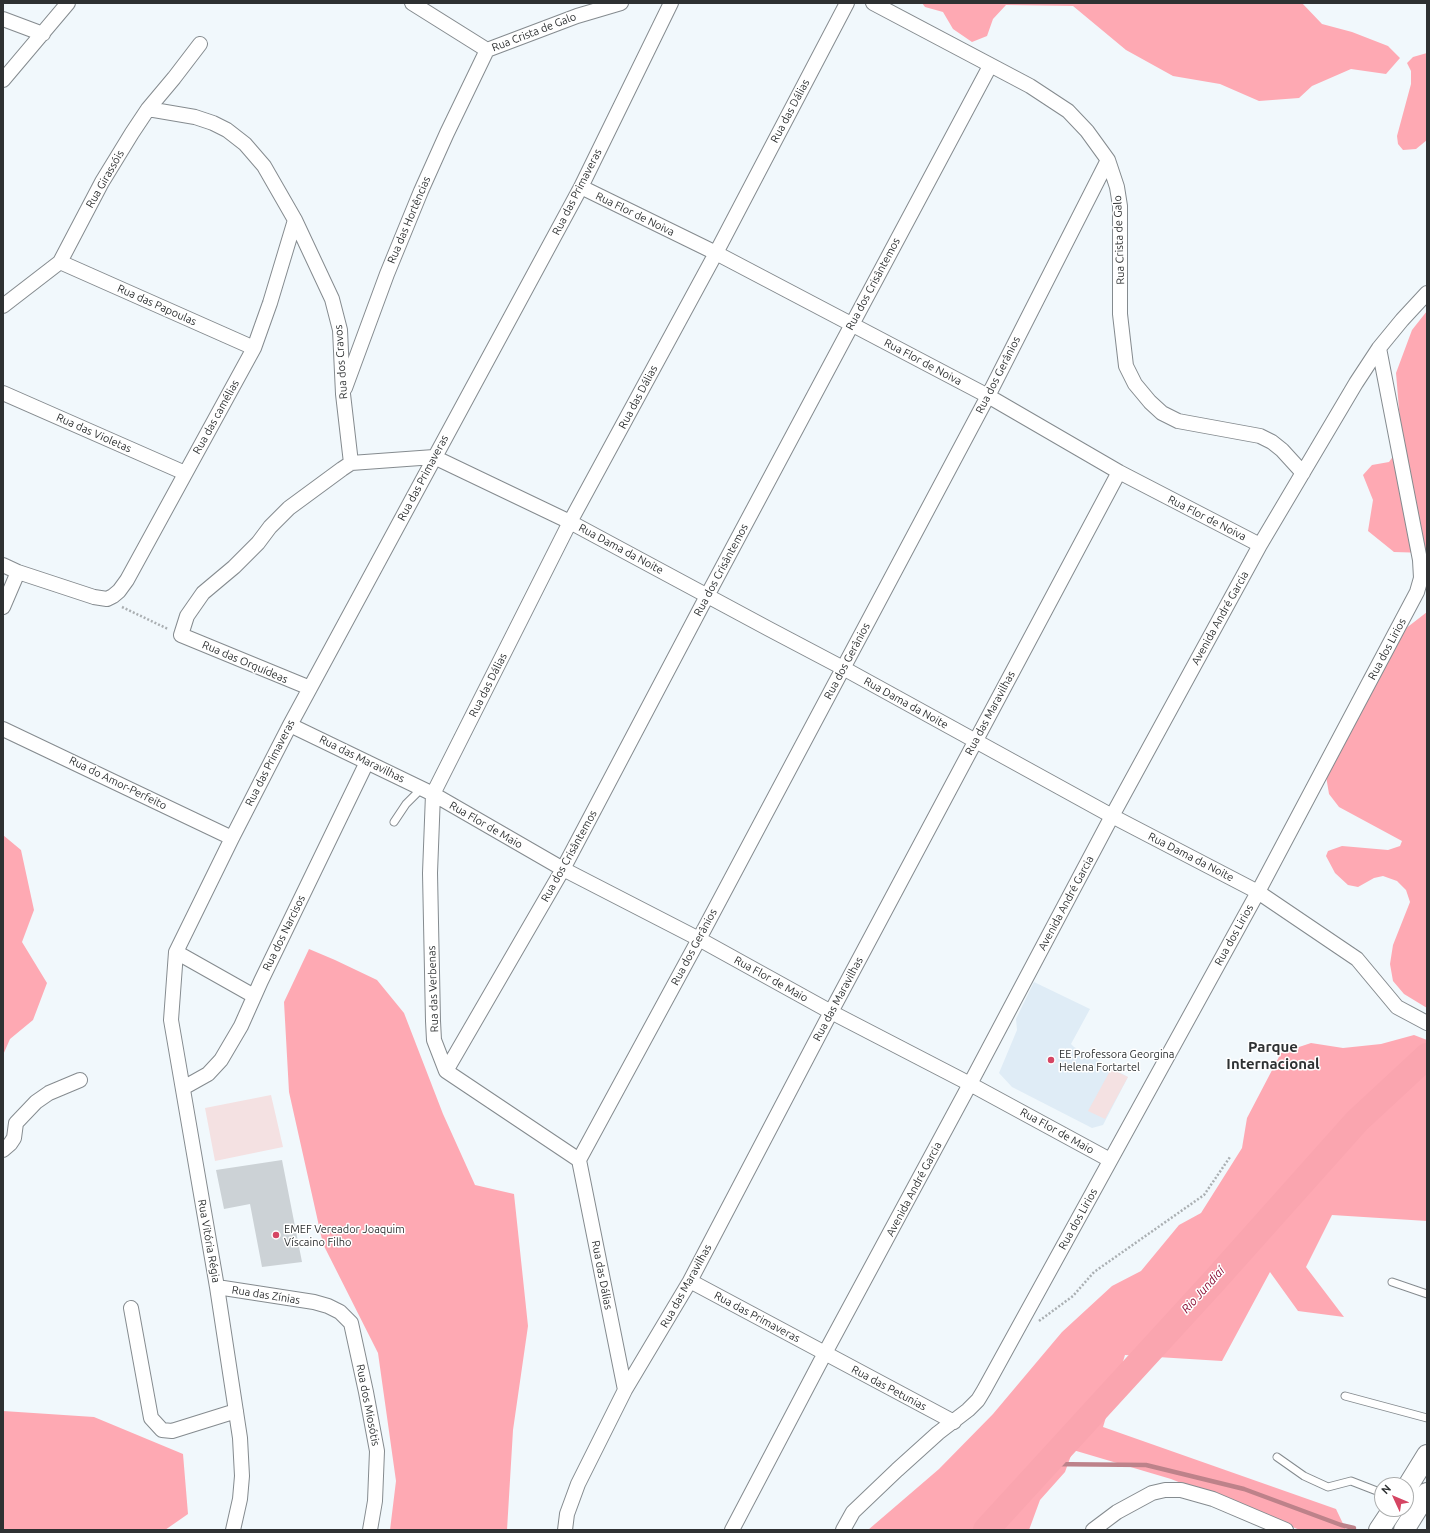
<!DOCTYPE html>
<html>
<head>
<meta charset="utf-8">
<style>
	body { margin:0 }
	#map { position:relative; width:1430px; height:1533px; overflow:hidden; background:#f1f8fc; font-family:Ubuntu,sans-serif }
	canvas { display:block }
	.frame { position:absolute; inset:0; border:4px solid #2e3132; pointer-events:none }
	.north { position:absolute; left:1374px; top:1477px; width:40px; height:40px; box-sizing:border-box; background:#fff; border:1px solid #abadad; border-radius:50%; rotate:314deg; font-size:11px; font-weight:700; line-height:16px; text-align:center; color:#2e3132 }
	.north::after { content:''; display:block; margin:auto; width:14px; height:18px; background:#d54563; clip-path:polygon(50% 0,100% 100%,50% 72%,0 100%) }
</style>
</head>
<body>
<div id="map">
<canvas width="1430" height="1533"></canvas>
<div class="frame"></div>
<div class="north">N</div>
</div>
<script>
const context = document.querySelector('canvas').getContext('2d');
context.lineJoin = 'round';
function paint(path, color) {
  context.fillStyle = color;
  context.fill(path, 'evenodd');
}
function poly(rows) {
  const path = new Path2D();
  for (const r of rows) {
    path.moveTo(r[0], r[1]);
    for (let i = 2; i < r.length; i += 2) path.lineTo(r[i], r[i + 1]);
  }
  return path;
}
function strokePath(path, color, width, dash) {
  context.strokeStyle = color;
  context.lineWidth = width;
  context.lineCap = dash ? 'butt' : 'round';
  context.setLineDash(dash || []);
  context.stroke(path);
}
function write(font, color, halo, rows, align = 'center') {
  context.font = font + ' Ubuntu,sans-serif';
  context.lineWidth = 3;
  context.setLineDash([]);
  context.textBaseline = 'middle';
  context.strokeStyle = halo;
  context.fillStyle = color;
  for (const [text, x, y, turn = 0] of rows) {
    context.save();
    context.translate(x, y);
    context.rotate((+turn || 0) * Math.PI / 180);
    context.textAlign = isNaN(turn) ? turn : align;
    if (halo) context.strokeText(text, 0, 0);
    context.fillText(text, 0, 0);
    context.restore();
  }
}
const built = poly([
	[1034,982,1090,1009,1071,1044,1074,1047,1128,1077,1103,1125,1092,1128,1012,1087,999,1073,1017,1030,1016,1019]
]);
const green = poly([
	[1111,1069,1128,1077,1105,1119,1088,1111],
	[271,1095,283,1147,215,1161,205,1108]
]);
const forest = poly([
	[922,3,1302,3,1322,24,1352,32,1388,46,1400,58,1386,74,1351,69,1312,86,1299,98,1259,101,1220,84,1173,76,1126,50,1073,6,1006,5,993,19,987,36,972,42,953,29,943,12,925,7],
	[1427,53,1427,140,1416,149,1403,150,1398,144,1397,136,1411,84,1411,71,1407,63,1413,57],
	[1427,311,1427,553,1394,552,1368,531,1373,500,1363,475,1372,465,1389,462,1397,451,1400,421,1396,373,1412,330],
	[1427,612,1427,1008,1404,994,1393,981,1390,964,1393,945,1410,902,1406,890,1397,881,1383,876,1374,878,1358,887,1348,885,1335,873,1326,856,1328,851,1342,846,1388,850,1400,846,1402,841,1339,807,1329,794,1326,776,1396,636],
	[3,835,21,850,34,910,22,942,47,983,33,1020,10,1039,3,1055],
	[309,949,335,960,377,980,404,1013,443,1114,475,1185,514,1194,528,1326,513,1430,507,1530,390,1530,396,1481,378,1353,323,1244,289,1092,284,1002],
	[1414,1035,1427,1040,1427,1221,1332,1215,1306,1267,1344,1317,1298,1311,1270,1272,1222,1361,1125,1355,1103,1427,1336,1509,1346,1530,1300,1530,1171,1479,1073,1450,1065,1472,1040,1500,1029,1530,868,1530,939,1469,993,1414,1062,1332,1112,1286,1141,1271,1179,1225,1201,1213,1242,1148,1247,1118,1281,1053,1311,1043,1343,1048,1381,1044],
	[3,1411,94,1417,183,1454,188,1514,165,1530,3,1530]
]);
const stream = poly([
	[1045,1464,1146,1465,1244,1489,1341,1525,1354,1528]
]);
const river = poly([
	[986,1530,1215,1280,1357,1121,1427,1056]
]);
const building = poly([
	[282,1160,302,1262,262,1267,250,1204,224,1209,216,1170]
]);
const path = poly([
	[122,607,168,629],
	[1039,1321,1073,1296,1094,1272,1204,1195,1230,1157]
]);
const lane = poly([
	[394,822,406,804,422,788],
	[1392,1282,1427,1294],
	[1345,1396,1427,1418],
	[1277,1457,1304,1476,1328,1487,1351,1481,1382,1493]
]);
const street = poly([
	[412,3,487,50,577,16,621,3],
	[873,3,1030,86,1068,111,1087,131,1108,160,1117,187,1120,206,1120,314,1126,366,1135,384,1150,402,1162,413,1178,421,1260,436,1272,442,1282,450,1303,473],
	[3,19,43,34],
	[3,80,68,3],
	[148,109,195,117,213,123,227,130,245,144,264,166,295,220,332,299,340,330,343,394,351,463],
	[581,187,716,253,988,396,1119,472,1260,545],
	[60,262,254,348],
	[3,306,60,262,102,182,132,133,148,109,174,78,200,44],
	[345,388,387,274,421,191,447,133,487,50],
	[3,393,185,473],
	[3,565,18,572,94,597,107,599,113,596,119,591,127,580,254,348,270,303,295,220],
	[3,607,18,572],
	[310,688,181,635,187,616,203,593,234,567,258,543,270,527,289,508,342,469,351,463,434,457,570,522,769,629,843,668,1112,816,1258,892,1357,959,1397,1007,1427,1023],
	[290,725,433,794,563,869,699,939,831,1012,970,1084,1110,1160],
	[3,729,232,838],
	[176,952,254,996],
	[446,1071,563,869,707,596,990,66],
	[183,1088,208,1074,221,1060,241,1026,261,981,367,762],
	[3,1150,10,1144,14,1138,16,1123,36,1102,49,1093,80,1080],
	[579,1160,446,1071,434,1040,433,1021,430,873,433,794,570,522,716,253,847,3],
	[579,1160,699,939,988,396,1108,160],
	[579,1160,625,1390],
	[690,1281,954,1422],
	[217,1287,314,1302,328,1306,340,1312,351,1323,366,1392,377,1451,375,1501,370,1530],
	[131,1308,151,1418,162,1430,172,1431,236,1411],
	[233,1530,240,1499,242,1476,240,1438,217,1287,171,1020,176,952,232,838,290,725,581,187,671,3],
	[565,1530,567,1514,578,1484,625,1390,690,1281,831,1012,1119,472],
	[732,1530,825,1353,970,1084,1112,816,1260,545,1356,383,1379,348,1402,320,1427,293],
	[843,1530,853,1512,897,1470,938,1433,968,1410,978,1400,984,1390,1258,892,1417,592,1421,578,1420,560,1379,348],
	[1093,1530,1117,1512,1152,1493,1165,1490,1181,1490,1213,1499,1286,1530]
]);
const secondary = poly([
	[1406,1489,1427,1455],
	[1379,1530,1393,1509],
	[1404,1530,1427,1493]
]);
const markers = [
	[1051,1060,4,"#d54563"],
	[276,1235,4,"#d54563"]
];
const streetNames = [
	["Rua Crista de Galo",534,32,-21],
	["Rua das Dálias",790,111,-62],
	["Rua Girassóis",105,179,-60],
	["Rua das Primaveras",577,192,-63],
	["Rua Flor de Noiva",635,214,26],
	["Rua das Hortências",409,220,-67],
	["Rua Crista de Galo",1119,240,-92],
	["Rua dos Crisântemos",873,284,-62],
	["Rua das Papoulas",157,305,24],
	["Rua dos Cravos",341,362,-94],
	["Rua Flor de Noiva",923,362,28],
	["Rua dos Gerânios",998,375,-63],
	["Rua das Dálias",638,397,-62],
	["Rua das camélias",216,417,-61],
	["Rua das Violetas",94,433,24],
	["Rua das Primaveras",423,478,-62],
	["Rua Flor de Noiva",1207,518,27],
	["Rua Dama da Noite",621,549,28],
	["Rua dos Crisântemos",721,570,-62],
	["Avenida André Garcia",1220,618,-61],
	["Rua dos Lirios",1387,649,-62],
	["Rua dos Gerânios",847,661,-62],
	["Rua das Orquídeas",245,662,23],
	["Rua das Dálias",488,685,-63],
	["Rua Dama da Noite",906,703,29],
	["Rua das Maravilhas",990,713,-62],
	["Rua das Maravilhas",362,759,26],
	["Rua das Primaveras",270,763,-63],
	["Rua do Amor-Perfeito",118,783,26],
	["Rua Flor de Maio",486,825,30],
	["Rua dos Crisântemos",569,856,-61],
	["Rua Dama da Noite",1191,857,27],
	["Avenida André Garcia",1066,903,-62],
	["Rua dos Narcisos",284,933,-64],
	["Rua dos Lirios",1234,935,-61],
	["Rua dos Gerânios",694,947,-62],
	["Rua Flor de Maio",771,979,29],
	["Rua das Verbenas",433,989,-92],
	["Rua das Maravilhas",838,999,-62],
	["Rua Flor de Maio",1057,1131,29],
	["Avenida André Garcia",914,1189,-62],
	["Rua dos Lirios",1078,1219,-61],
	["Rua Vitória Régia",209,1241,80],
	["Rua das Dálias",602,1275,79],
	["Rua das Maravilhas",686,1286,-61],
	["Rua das Zínias",266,1295,9],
	["Rua das Primaveras",757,1317,28],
	["Rua das Petunias",889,1388,28],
	["Rua dos Miosótis",368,1405,79]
];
const poiNames = [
	["EE Professora Georgina",1059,1054],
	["Helena Fortartel",1059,1067],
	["EMEF Vereador Joaquim",284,1229],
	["Víscaino Filho",284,1242]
];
const waterNames = [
	["Rio Jundiaí",1203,1290,-48]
];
const districtNames = [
	["Parque",1273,1047],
	["Internacional",1273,1064]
];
paint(built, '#dfecf6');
paint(green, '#f4e1e2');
paint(forest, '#fea9b3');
strokePath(stream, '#bd828a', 4.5);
strokePath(river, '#faa5af', 26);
paint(building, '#ccd2d6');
strokePath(lane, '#858b8f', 9);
strokePath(street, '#858b8f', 16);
strokePath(secondary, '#858b8f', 22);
strokePath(path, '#aaafb2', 2.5, [2, 2]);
strokePath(lane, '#fff', 7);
strokePath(street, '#fff', 14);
strokePath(secondary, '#fff', 20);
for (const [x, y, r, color] of markers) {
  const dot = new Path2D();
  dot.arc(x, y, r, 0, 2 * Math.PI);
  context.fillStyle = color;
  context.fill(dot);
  strokePath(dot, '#fff', 1.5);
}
write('11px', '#2e3132', '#fff', streetNames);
write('11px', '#2e3132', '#fff', poiNames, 'left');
write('italic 12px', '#8b0d34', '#fff', waterNames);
write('bold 15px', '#2e3132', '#fff', districtNames);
</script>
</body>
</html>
